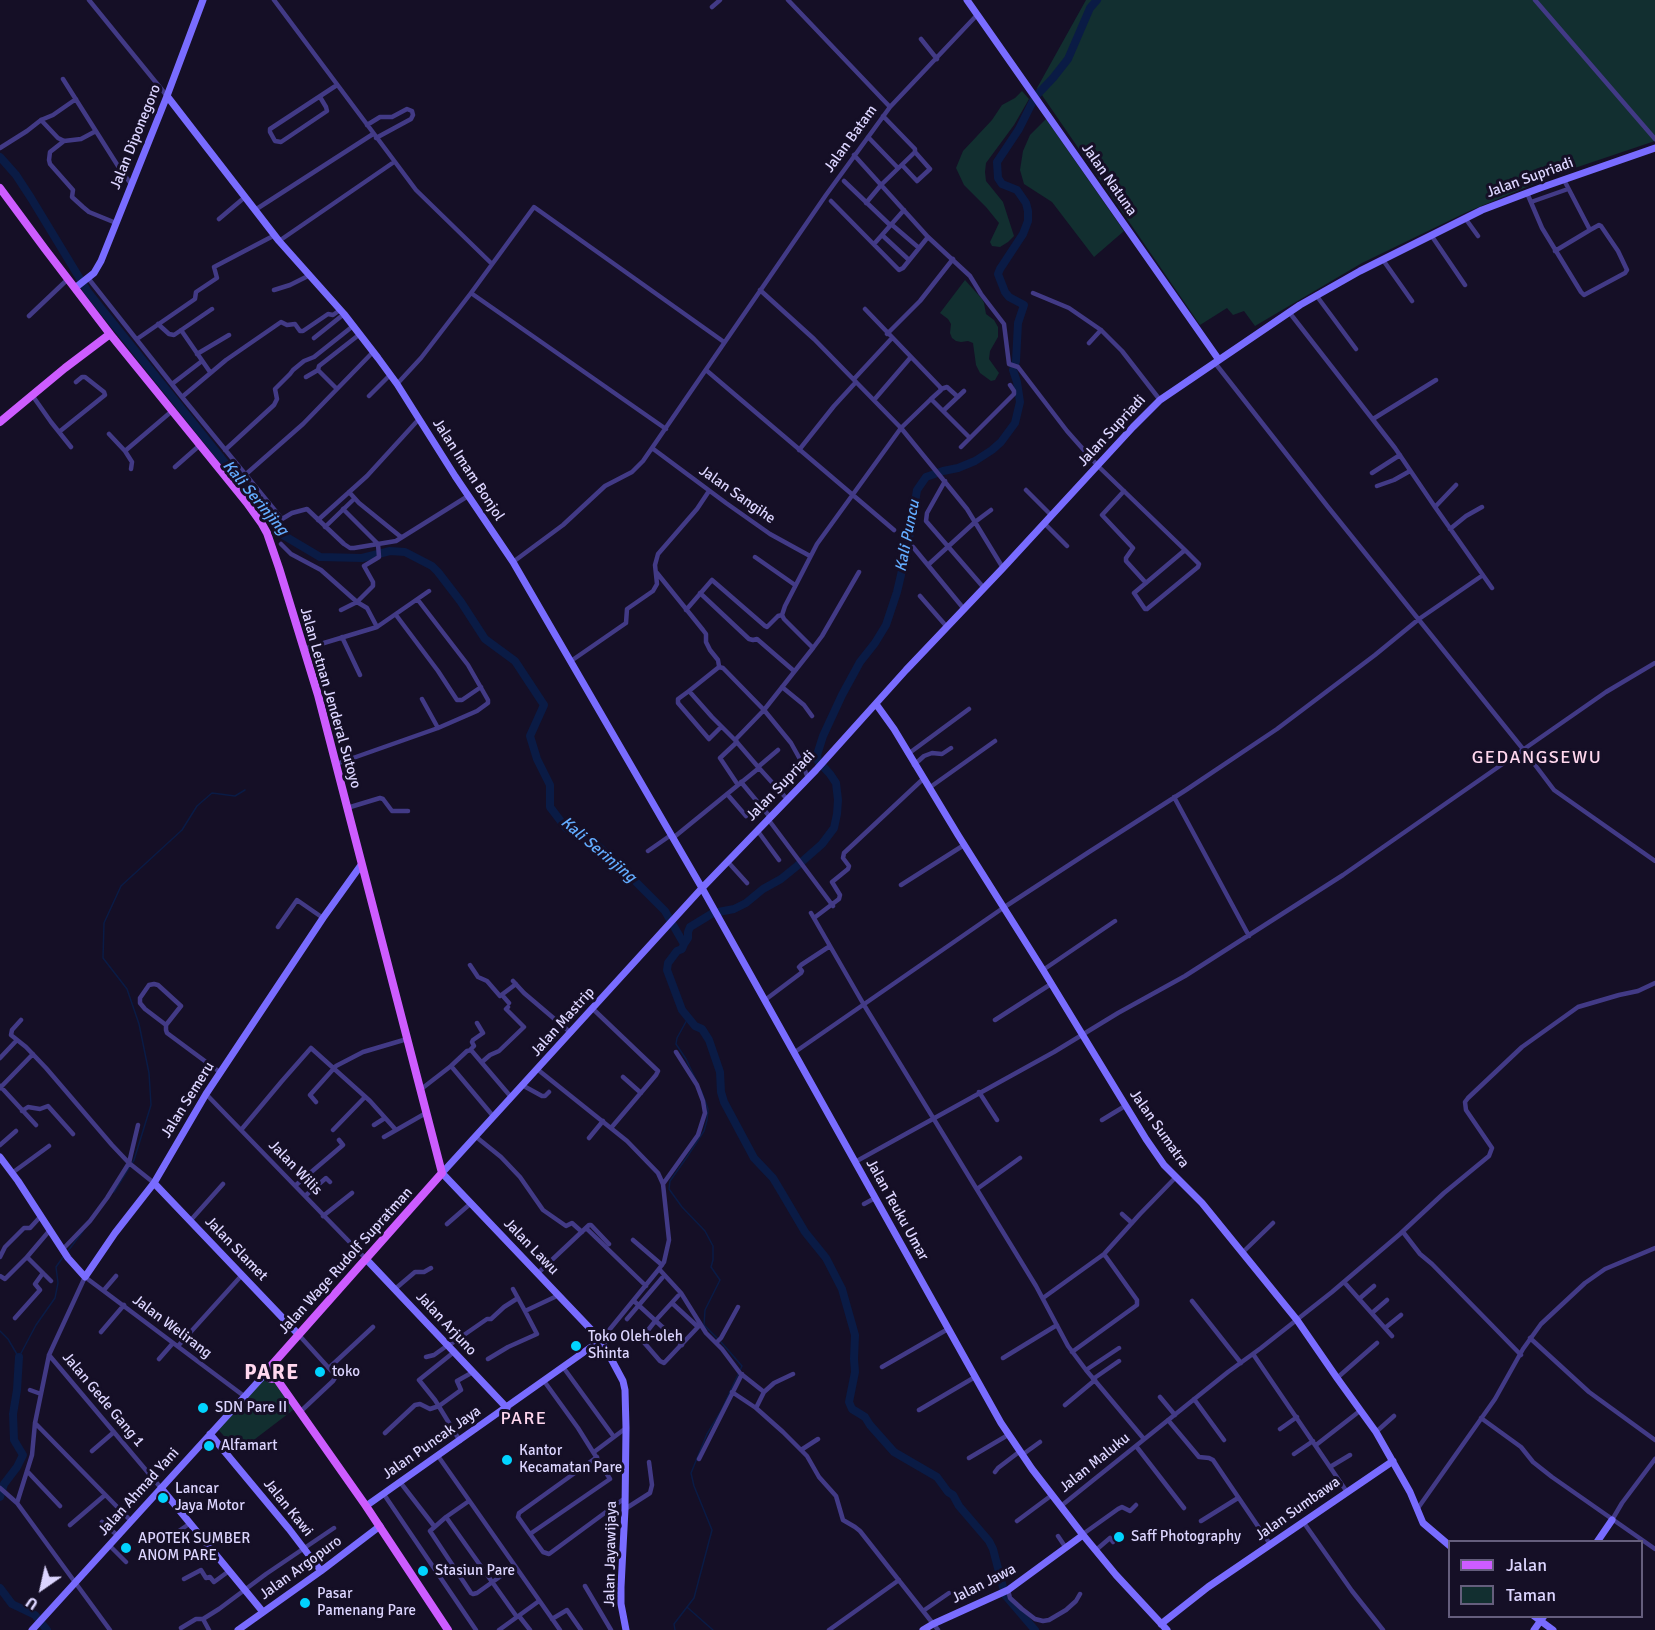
<!DOCTYPE html>
<html>
<head>
<meta charset="utf-8">
<style>
	body { margin:0 }
	#map { position:relative; width:1655px; height:1630px; overflow:hidden; background:#150f26; font-family:Signika,sans-serif }
	canvas { display:block }
	.legend { position:absolute; left:1448px; top:1540px; width:195px; height:78px; box-sizing:border-box; background:#150f26; border:2px solid #655e7d; margin:0; padding:8px 10px; list-style:none; font-size:18px; color:#dcd5ff }
	.legend li { display:flex; align-items:center; gap:12px; height:30px }
	.legend b { width:30px; border:2px solid #655e7d }
	.north { position:absolute; left:12px; top:1558px; width:60px; height:60px; -webkit-text-stroke:4px #150f26; paint-order:stroke; rotate:214deg; font-size:16px; font-weight:700; line-height:24px; text-align:center; color:#dcd5ff }
	.north::after { content:''; display:block; margin:auto; width:21px; height:27px; background:#dcd5ff; clip-path:polygon(50% 0,100% 100%,50% 72%,0 100%) }
</style>
</head>
<body>
<div id="map">
<canvas width="1655" height="1630"></canvas>
<ul class="legend">
<li><b style="height:8px;background:#cd5cff"></b>Jalan</li>
<li><b style="height:16px;background:#122f30"></b>Taman</li>
</ul>
<div class="north">U</div>
</div>
<script>
const context = document.querySelector('canvas').getContext('2d');
context.lineJoin = 'round';
function paint(path, color) {
  context.fillStyle = color;
  context.fill(path, 'evenodd');
}
function poly(rows) {
  const path = new Path2D();
  for (const r of rows) {
    if (r.length === 3) {
      path.moveTo(r[0] + r[2], r[1]);
      path.arc(r[0], r[1], r[2], 0, 2 * Math.PI);
      continue;
    }
    path.moveTo(r[0], r[1]);
    for (let i = 2; i < r.length; i += 2) path.lineTo(r[i], r[i + 1]);
  }
  return path;
}
function strokePath(path, color, width, dash) {
  context.strokeStyle = color;
  context.lineWidth = width;
  context.lineCap = dash ? 'butt' : 'round';
  context.setLineDash(dash || []);
  context.stroke(path);
}
function write(font, color, halo, rows, align = 'center') {
  context.font = font + ' Signika,sans-serif';
  context.lineWidth = 6;
  context.setLineDash([]);
  context.textBaseline = 'middle';
  context.strokeStyle = halo;
  context.fillStyle = color;
  for (const [text, x, y, turn = 0] of rows) {
    context.save();
    context.translate(x, y);
    context.rotate((+turn || 0) * Math.PI / 180);
    context.textAlign = isNaN(turn) ? turn : align;
    if (halo) context.strokeText(text, 0, 0);
    context.fillText(text, 0, 0);
    context.restore();
  }
}
const green = poly([
	[1086,0,1655,0,1655,141,1560,173,1467,212,1362,263,1255,326,1244,311,1233,315,1227,308,1200,325,1037,88],
	[1022,91,1029,99,1014,125,986,163,985,172,986,181,1003,202,1014,236,1008,242,1000,247,992,246,990,242,999,223,986,207,964,185,956,168,963,151,992,120,1002,105,1015,98],
	[1046,119,1124,231,1094,257,1052,202,1024,184,1020,170,1023,151,1030,135],
	[965,280,982,299,984,303,986,314,994,320,998,327,998,337,990,351,989,359,999,373,995,380,991,381,980,373,976,365,973,343,968,341,961,342,956,341,952,338,950,333,951,324,948,319,940,313],
	[266,1375,269,1378,276,1378,297,1407,238,1452,216,1427]
]);
const stream = poly([
	[688,1018,677,1038,676,1044,686,1059,696,1080],
	[701,1090,708,1109,707,1120,704,1131,687,1157,670,1181,669,1189,682,1207,705,1231,713,1246,713,1260,711,1267,720,1280,705,1310,704,1325,718,1339],
	[114,1192,134,1160,151,1105,149,1073,139,1024,127,989,103,958,104,923,121,886,182,830,197,806,212,793,235,796,245,790],
	[68,1251,83,1231],
	[0,1331,8,1339,18,1356],
	[19,1357,36,1325,55,1298,58,1283,56,1267,63,1257],
	[688,1608,713,1630],
	[675,1630,674,1624,694,1598,712,1530,694,1486,691,1473,707,1434,721,1411,742,1366,721,1342]
]);
const river = poly([
	[0,157,16,175,31,198,88,292,283,535,320,557,362,558,390,551,405,552,432,566,438,572,461,602,485,639,515,661,544,705,530,736,537,759,550,785,550,807,566,828,598,846,623,869,665,911,684,944,682,949,677,951,668,963,667,970,682,1010,695,1026,702,1029,709,1040,720,1072,721,1092,724,1102,754,1158,773,1178,782,1193,805,1232,826,1258,842,1289,855,1335,854,1359,855,1372,849,1402,852,1409,865,1417,870,1425,894,1452,937,1477,948,1492,953,1495,959,1506,989,1541,993,1549,1005,1595,1035,1630],
	[684,944,688,938,688,932,690,927,713,913,734,909,746,903,763,889,781,879,797,866,822,844,834,828,837,814,838,800,836,783,830,774,818,761,817,755,823,736,842,695,860,662,875,643,886,625,897,592,908,545,917,490,926,477,943,471,958,468,975,461,992,450,1001,442,1015,423,1020,402,1017,382,1013,370,1016,361,1018,323,1024,305,1009,297,1005,292,998,274,1000,269,1023,234,1028,221,1028,211,1026,203,1017,190,1002,184,998,178,997,162,1019,129,1035,97,1053,78,1068,59,1090,8,1097,0],
	[0,1497,4,1484,17,1467,23,1455,14,1440,13,1414,17,1390,19,1357],
	[0,1588,12,1604,35,1615,47,1630]
]);
const street = poly([
	[89,0,167,96],
	[274,0,416,190,492,264],
	[788,0,890,107],
	[1535,0,1655,139],
	[712,7,720,0],
	[921,39,937,59],
	[63,79,118,166,131,184],
	[320,97,326,107,327,111,281,142,275,141,270,132,270,129,337,85],
	[883,116,915,149,915,152,930,169,917,181,902,165],
	[41,120,58,138,64,141,81,139,96,131],
	[367,125,380,117,392,117,407,109,412,111,413,115,411,119,376,138],
	[868,137,898,168],
	[64,141,50,152,49,160,50,164,73,190,72,197,83,207,89,212,116,223],
	[0,148,27,131,41,120,53,115,76,99],
	[854,155,928,237,970,276,981,294,1004,324,1009,364,1018,367,1067,431,1098,466,1185,550,1134,593,1145,609,1147,609,1198,567,1199,564,1185,550],
	[844,181,890,225],
	[1527,193,1542,228,1581,292,1584,295,1625,273,1627,270,1618,251,1601,226,1599,225,1590,230],
	[831,201,899,270,903,268,928,237],
	[1531,202,1568,189],
	[866,203,881,185,915,152],
	[255,210,373,134],
	[1465,218,1478,236],
	[219,219,245,197],
	[891,224,919,248],
	[882,235,909,260],
	[1431,235,1465,285],
	[279,241,394,162],
	[874,244,904,210],
	[1555,251,1590,230,1564,180],
	[1383,260,1412,301],
	[88,278,182,397,282,519,292,513,307,509,344,544,350,548,354,548,396,541,468,496],
	[274,290,290,285,310,275],
	[471,293,666,429],
	[1033,293,1069,308,1101,330,1122,351,1160,400],
	[1316,295,1356,349],
	[865,309,940,387,941,390,931,399,970,438],
	[1289,312,1395,448,1435,507,1492,588],
	[29,316,68,279],
	[158,324,169,334,174,335,212,309],
	[181,330,210,372],
	[887,334,920,301,953,259],
	[314,338,344,314],
	[137,339,195,299,196,292,217,278,214,267,275,235],
	[1089,343,1101,330],
	[197,354,229,335],
	[1215,363,1328,507,1523,749,1554,790,1655,861],
	[318,370,319,366,360,334],
	[706,370,894,530],
	[306,377,318,370,337,389],
	[854,379,892,338],
	[172,384,202,361],
	[397,384,421,358,471,293,534,207,724,342],
	[941,389,947,387,958,397],
	[32,395,51,422,71,447],
	[369,396,390,375],
	[182,397,226,360,281,322,287,325,295,324,300,331,303,331,328,314,333,315,340,310],
	[931,399,901,428,967,509,1003,568],
	[874,400,911,357],
	[943,411,964,391],
	[1373,419,1436,380],
	[59,432,105,395,104,392,85,377,82,377,76,382],
	[109,434,125,451,172,411],
	[961,447,1014,394,1014,391,1010,385],
	[652,448,726,503,770,534,810,556],
	[225,450,274,405,277,399,275,389,290,374,293,370,304,361,314,357,353,326],
	[799,450,834,406,856,382],
	[125,451,132,462,131,469],
	[175,467,200,445],
	[1372,473,1400,455],
	[245,475,303,424,373,352],
	[945,481,927,513,926,521,984,588],
	[1377,486,1394,480,1410,471],
	[1026,490,1051,515],
	[1124,491,1102,515,1133,548,1126,558,1126,561,1146,583],
	[349,492,359,503,401,537],
	[247,503,260,492],
	[1435,507,1456,485],
	[318,520,367,476,419,419],
	[1044,523,1067,546],
	[325,527,354,499],
	[1450,529,1466,516,1482,507],
	[281,544,291,554,321,570,357,602,367,608,377,627],
	[913,547,964,609],
	[755,557,795,585],
	[513,562,563,525,605,486,632,472,643,461,826,195,890,107,977,15],
	[928,565,975,522,991,510],
	[657,573,703,630,706,634,706,642,710,650,718,660,719,666],
	[700,593,749,639,753,640,757,639,794,671],
	[920,596,947,627],
	[341,610,357,602,373,586,373,582,364,566,379,557,378,544,343,509],
	[686,610,712,580,765,626,767,627,778,616,782,615],
	[396,615,438,671,457,700,462,700,481,687],
	[342,637,360,675],
	[813,648,822,636,859,572],
	[304,649,377,627,429,591],
	[571,661,626,623,627,609,653,591,657,584,655,565,658,554,697,509,709,491],
	[782,687,804,705,812,716],
	[689,691,678,699,678,703,709,739],
	[422,699,438,728],
	[709,739,721,727],
	[735,740,712,717,689,691,719,667,723,668,764,710,791,743,801,761,808,778],
	[737,742,720,758,738,785],
	[908,754,969,709],
	[336,764,438,728,477,711,488,703,488,700,468,665,418,600],
	[914,765,924,756,932,753,942,754,951,748],
	[758,767,778,750],
	[759,768,787,799],
	[741,782,770,817],
	[929,788,995,741],
	[727,794,746,816],
	[1174,797,1249,936],
	[347,808,380,798,383,799,392,811,408,811],
	[768,819,833,906],
	[757,830,779,860],
	[673,838,759,768,735,740,764,710,813,648,784,619,782,615,785,606,817,544,901,428,814,339,760,290],
	[648,851,671,835],
	[728,862,747,883],
	[901,885,964,845],
	[811,913,864,1005,1036,1286,1068,1346,1086,1370,1144,1439],
	[814,918,839,899,840,895,832,882,848,869,849,866,843,858,844,853,923,779],
	[278,927,297,900,323,918],
	[470,965,478,977,487,981,500,996,516,984],
	[1043,970,1115,921],
	[513,981,524,993,571,1033],
	[502,995,509,1003],
	[765,1000,801,973,802,971,799,967,801,965,830,946],
	[593,1009,658,1071,656,1075,611,1128],
	[21,1020,12,1030,11,1035,26,1047,46,1068,112,1145,129,1163,154,1183],
	[995,1020,1051,984],
	[166,1025,145,1009,140,1003,140,998,149,985,154,984,158,985,181,1006,166,1025,166,1030,167,1033,221,1073],
	[470,1050,474,1046,472,1042,473,1040,483,1033,477,1023],
	[795,1052,1003,908,1089,852,1186,790,1277,729,1375,655,1419,619,1483,575],
	[0,1058,17,1040],
	[482,1062,490,1055,499,1051,524,1027,506,1009,508,1007],
	[451,1066,467,1051,471,1050,511,1097],
	[537,1069,627,1141,658,1173,663,1184,669,1240,664,1262,659,1269,601,1340],
	[623,1077,641,1093],
	[522,1085,542,1096,545,1096,549,1092],
	[0,1086,36,1125],
	[0,1088,33,1054],
	[420,1090,451,1066,493,1116],
	[979,1092,997,1120],
	[206,1094,366,1259],
	[316,1102,310,1095,336,1066,363,1052,407,1039],
	[22,1111,28,1107,40,1109,48,1106,73,1134],
	[1102,1120,1125,1106],
	[374,1125,385,1118],
	[241,1130,282,1081,311,1048,370,1101,396,1130],
	[333,1130,365,1097],
	[475,1136,501,1157,520,1177,543,1210,566,1226,572,1223,582,1232],
	[384,1137,426,1113],
	[589,1138,603,1121],
	[0,1145,16,1131],
	[855,1162,1054,1052,1118,1013,1185,976,1343,875,1606,692,1655,663],
	[12,1173,49,1146],
	[663,1184,698,1135,705,1113,703,1101,697,1085,676,1052],
	[296,1185,343,1145,339,1140],
	[977,1189,1020,1158],
	[305,1196,326,1178,330,1182],
	[864,1204,875,1198],
	[1122,1214,1132,1223],
	[323,1216,352,1193],
	[190,1221,223,1184],
	[447,1224,470,1204],
	[586,1228,646,1286],
	[50,1230,27,1257,51,1281],
	[1403,1232,1420,1254,1432,1264,1521,1355],
	[633,1240,662,1265],
	[63,1249,90,1221,107,1198,129,1163,138,1125],
	[1242,1253,1273,1223],
	[0,1257,5,1247,24,1228,30,1228,41,1216],
	[659,1269,681,1293,706,1333,722,1349,740,1373,764,1392,756,1408],
	[538,1273,589,1225,591,1225,609,1244],
	[0,1276,5,1279,27,1257],
	[1344,1282,1392,1336],
	[395,1289,415,1272,424,1272,431,1268],
	[513,1289,525,1311,559,1295],
	[104,1290,116,1276],
	[1043,1298,1104,1254,1140,1214,1176,1177],
	[1359,1299,1374,1286],
	[634,1301,682,1345],
	[1192,1301,1241,1363],
	[672,1303,698,1327,664,1363,660,1361,641,1339,656,1320,678,1296],
	[1372,1313,1387,1300],
	[15,1318,40,1290,35,1284,43,1273],
	[627,1319,662,1278],
	[1385,1328,1401,1315],
	[101,1332,124,1305],
	[298,1334,336,1376,333,1381,300,1412],
	[1530,1338,1589,1392,1655,1440],
	[717,1342,721,1338,738,1307],
	[178,1346,242,1275],
	[448,1346,487,1319,491,1319,504,1307,518,1298],
	[454,1352,419,1380,435,1400,460,1441],
	[1072,1352,1137,1305,1137,1300,1104,1254],
	[1253,1354,1347,1492],
	[49,1355,161,1488],
	[426,1357,434,1355,448,1345],
	[1003,1358,1057,1325],
	[159,1359,173,1343],
	[488,1359,508,1347,537,1334,525,1311],
	[330,1367,373,1327],
	[563,1367,614,1437],
	[882,1367,948,1329],
	[1086,1370,1119,1348],
	[1337,1378,1377,1343],
	[1093,1379,1119,1361],
	[30,1390,41,1394],
	[732,1392,756,1408,783,1432,807,1456,819,1477,836,1496,843,1520,855,1527,860,1531,938,1630],
	[764,1392,774,1383,793,1374],
	[1160,1397,1175,1415],
	[1194,1399,1224,1440],
	[1065,1405,1095,1380],
	[919,1410,975,1377],
	[1481,1418,1521,1447,1533,1462,1552,1477,1655,1549],
	[1168,1420,1199,1457,1209,1458,1213,1460,1270,1544],
	[35,1423,131,1521],
	[1280,1429,1297,1417],
	[1376,1432,1394,1416],
	[385,1433,415,1405,420,1404,430,1409,439,1406,461,1390,457,1381,473,1372],
	[1316,1445,1361,1410],
	[1136,1446,1184,1508],
	[801,1450,818,1439],
	[92,1451,114,1432],
	[594,1452,626,1428],
	[1294,1454,1313,1441],
	[1022,1455,1040,1442],
	[438,1456,560,1630],
	[597,1457,519,1513,518,1517,530,1534,543,1552,549,1554,625,1498],
	[969,1458,1008,1435],
	[699,1459,742,1374],
	[1330,1467,1350,1455],
	[27,1471,60,1506],
	[995,1472,998,1468,1019,1452],
	[400,1482,434,1526],
	[0,1488,17,1503,110,1630],
	[383,1493,476,1630],
	[469,1501,446,1517,430,1531,471,1593,473,1594,477,1593,515,1566],
	[17,1503,32,1455,35,1423,49,1355,85,1277,244,1396],
	[1061,1506,1228,1372,1261,1348,1332,1292,1400,1234,1444,1193,1489,1156,1492,1148,1466,1110,1465,1102,1468,1098,1522,1047,1578,1007,1619,995,1638,991,1655,983],
	[1418,1508,1495,1399,1523,1349,1541,1324,1585,1283,1605,1269,1655,1248],
	[625,1509,650,1493,652,1485,649,1462],
	[446,1517,517,1617,539,1601],
	[1612,1520,1622,1503,1655,1459],
	[1017,1521,1052,1495],
	[1201,1521,1238,1498],
	[102,1522,118,1536],
	[1304,1523,1352,1591,1383,1630],
	[70,1525,105,1495],
	[176,1533,189,1524],
	[530,1534,610,1479,578,1428,544,1381],
	[1083,1534,1118,1509,1122,1507,1130,1511,1136,1505],
	[1058,1536,1066,1548],
	[109,1545,126,1562],
	[1096,1550,1110,1538,1113,1542],
	[184,1579,201,1570,206,1578,210,1577,214,1582,229,1571],
	[585,1586,611,1630],
	[1008,1590,1010,1598,1022,1609,1035,1619,1043,1621,1049,1620,1066,1610,1076,1601,1080,1594],
	[923,1611,949,1593],
	[519,1616,530,1630],
	[203,1619,209,1630],
	[552,1619,567,1610,581,1630],
	[181,1628,196,1619,203,1619,219,1609,266,1574,334,1528],
	[499,1630,517,1617],
	[829,1630,899,1580]
]);
const secondary = poly([
	[967,0,1219,360],
	[167,96,279,241,344,314,378,358,397,384,455,476,513,562,702,888,1001,1423,1032,1469,1083,1535,1116,1575,1167,1630],
	[75,288,94,273,101,261,167,96,203,0],
	[876,704,894,729,958,835,1043,970,1146,1139,1164,1165,1202,1203,1297,1320,1337,1378,1376,1432,1410,1492,1423,1523,1450,1546],
	[0,1157,18,1181,68,1258,85,1277,115,1233,154,1183,206,1094,323,918,361,865],
	[154,1183,298,1334],
	[366,1259,507,1408],
	[210,1434,289,1529,321,1571],
	[161,1488,263,1612],
	[366,1506,601,1340],
	[1597,1542,1612,1520],
	[1534,1616,1553,1630],
	[1161,1624,1208,1587,1393,1461],
	[32,1630,266,1373],
	[238,1630,321,1571,380,1526],
	[626,1630,621,1604,621,1587,625,1509,626,1428,625,1390,623,1381,601,1340,442,1173,702,888,816,770,906,670,1003,568,1133,427,1160,400,1300,305,1360,271,1482,210,1540,188,1655,148],
	[923,1630,933,1624,1008,1590,1083,1535],
	[1534,1630,1544,1616]
]);
const primary = poly([
	[0,188,45,249,110,334,247,503,262,524,267,533,279,568,318,695,442,1173,270,1367],
	[0,422,65,368,110,334],
	[272,1373,6],
	[276,1378,366,1506,448,1630]
]);
const markers = [
	[576,1346,6,"#01d4ff"],
	[320,1372,6,"#01d4ff"],
	[203,1408,6,"#01d4ff"],
	[209,1446,6,"#01d4ff"],
	[507,1460,6,"#01d4ff"],
	[163,1498,6,"#01d4ff"],
	[1119,1537,6,"#01d4ff"],
	[126,1548,6,"#01d4ff"],
	[423,1571,6,"#01d4ff"],
	[305,1603,6,"#01d4ff"]
];
const streetNames = [
	["Jalan Diponegoro",136,137,-68],
	["Jalan Batam",851,139,-54],
	["Jalan Supriadi",1530,178,-20],
	["Jalan Natuna",1109,180,55],
	["Jalan Supriadi",1112,431,-47],
	["Jalan Imam Bonjol",468,470,57],
	["Jalan Sangihe",737,495,35],
	["Jalan Letnan Jenderal Sutoyo",330,698,74],
	["Jalan Supriadi",781,786,-46],
	["Jalan Mastrip",563,1022,-48],
	["Jalan Semeru",188,1100,-58],
	["Jalan Sumatra",1159,1129,55],
	["Jalan Wilis",295,1168,46],
	["Jalan Teuku Umar",897,1210,61],
	["Jalan Lawu",531,1247,46],
	["Jalan Slamet",236,1249,46],
	["Jalan Wage Rudolf Supratman",346,1261,-48],
	["Jalan Arjuno",446,1324,47],
	["Jalan Welirang",172,1327,37],
	["Jalan Gede Gang 1",103,1400,50],
	["Jalan Puncak Jaya",432,1443,-35],
	["Jalan Maluku",1095,1463,-39],
	["Jalan Ahmad Yani",139,1492,-48],
	["Jalan Kawi",288,1508,51],
	["Jalan Sumbawa",1298,1509,-35],
	["Jalan Jayawijaya",611,1554,-89],
	["Jalan Argopuro",301,1568,-36],
	["Jalan Jawa",984,1584,-27]
];
const poiNames = [
	["Toko Oleh-oleh",588,1337],
	["Shinta",588,1354],
	["toko",332,1372],
	["SDN Pare II",215,1408],
	["Alfamart",221,1446],
	["Kantor",519,1451],
	["Kecamatan Pare",519,1468],
	["Lancar",175,1489],
	["Jaya Motor",175,1506],
	["Saff Photography",1131,1537],
	["APOTEK SUMBER",138,1539],
	["ANOM PARE",138,1556],
	["Stasiun Pare",435,1571],
	["Pasar",317,1594],
	["Pamenang Pare",317,1611]
];
const waterNames = [
	["Kali Serinjing",255,498,50],
	["Kali Puncu",908,536,-79],
	["Kali Serinjing",598,850,40]
];
const quarterNames = [
	["GEDANGSEWU",1537,758],
	["PARE",524,1419]
];
const districtNames = [
	["PARE",272,1373]
];
paint(green, '#122f30');
strokePath(stream, '#0a1b45', 1.5);
strokePath(river, '#0a1b45', 8);
strokePath(street, '#423a86', 4.5);
strokePath(secondary, '#796cff', 7);
strokePath(primary, '#cd5cff', 8);
for (const [x, y, r, color] of markers) {
  const dot = new Path2D();
  dot.arc(x, y, r, 0, 2 * Math.PI);
  context.fillStyle = color;
  context.fill(dot);
  strokePath(dot, '#150f26', 2);
}
write('15px', '#dcd5ff', '#150f26', streetNames);
write('15px', '#dcd5ff', '#150f26', poiNames, 'left');
write('italic 16px', '#63acff', '#150f26', waterNames);
context.letterSpacing = '1.5px';
write('18px', '#ffd7ee', '#150f26', quarterNames);
context.letterSpacing = '0px';
context.letterSpacing = '1.5px';
write('bold 21px', '#ffd7ee', '#150f26', districtNames);
context.letterSpacing = '0px';
</script>
</body>
</html>
